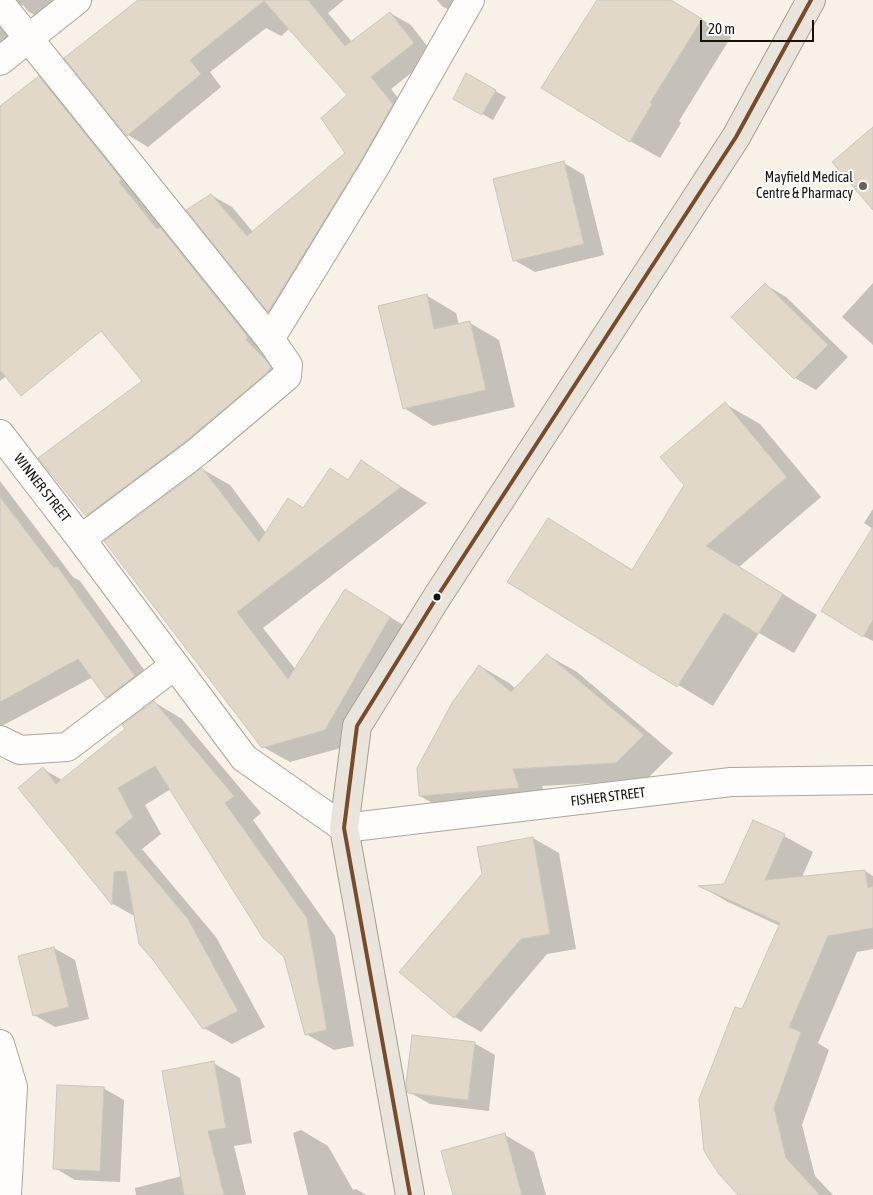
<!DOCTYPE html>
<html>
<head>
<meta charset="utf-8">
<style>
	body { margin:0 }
	#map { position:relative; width:873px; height:1195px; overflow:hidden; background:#f7f1e7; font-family:"Asap Condensed",sans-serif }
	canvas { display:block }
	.scale { position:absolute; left:700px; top:20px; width:114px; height:22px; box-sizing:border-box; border:2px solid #17120b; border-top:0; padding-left:6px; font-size:15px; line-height:18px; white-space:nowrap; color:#17120b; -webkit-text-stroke:4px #fff; paint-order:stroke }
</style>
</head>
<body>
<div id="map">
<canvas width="873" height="1195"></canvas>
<div class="scale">20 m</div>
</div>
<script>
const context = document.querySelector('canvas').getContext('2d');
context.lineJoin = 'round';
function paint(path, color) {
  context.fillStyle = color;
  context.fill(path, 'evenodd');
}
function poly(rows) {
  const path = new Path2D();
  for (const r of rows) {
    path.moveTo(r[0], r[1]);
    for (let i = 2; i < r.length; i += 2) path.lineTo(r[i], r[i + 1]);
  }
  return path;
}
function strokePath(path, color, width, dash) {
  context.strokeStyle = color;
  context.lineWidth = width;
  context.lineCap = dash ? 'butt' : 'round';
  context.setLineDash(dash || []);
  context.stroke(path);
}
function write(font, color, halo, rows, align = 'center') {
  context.font = font + ' "Asap Condensed",sans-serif';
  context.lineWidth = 4;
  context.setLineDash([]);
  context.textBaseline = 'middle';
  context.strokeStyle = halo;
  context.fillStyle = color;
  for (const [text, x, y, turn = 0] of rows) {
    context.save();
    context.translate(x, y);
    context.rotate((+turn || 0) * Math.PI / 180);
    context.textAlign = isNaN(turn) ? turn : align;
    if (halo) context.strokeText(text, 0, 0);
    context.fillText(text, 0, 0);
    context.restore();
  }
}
const shadow = poly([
	[0,0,93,0,58,29,29,12,23,5,19,6,32,50,0,75],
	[138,0,344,0,328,13,352,42,390,13,411,25,434,55,391,89,413,116,289,323,269,311,188,210,211,195,232,207,253,232,347,153,349,95,290,28,281,36,266,28,210,72,221,87,148,147,128,135,66,58],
	[437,0,481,0,462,18,442,6],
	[598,0,670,0,731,37,679,121,681,123,660,158,630,141],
	[467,75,506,97,493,120,455,98],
	[39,78,67,94,298,384,295,389,215,457,116,531,87,515,144,381,130,306,11,372,0,381,0,108],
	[564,163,584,175,604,255,535,272,514,260],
	[873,283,873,345,842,317],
	[766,285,786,297,848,357,816,390,795,378,733,317],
	[426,295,456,313,459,325,470,323,499,340,515,407,433,426,404,408],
	[725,404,760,424,821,497,739,567,817,615,794,653,759,633,713,706,509,582,548,519,633,570,686,485],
	[362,462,427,503,263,628,296,670,373,607,417,633,352,745,290,762,263,747,202,469,230,485,266,533,289,499,304,508,330,470,349,481],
	[0,481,73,577,80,581,158,689,130,710,107,697,93,677,0,727],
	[873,509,873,529,864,523],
	[873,529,873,641,863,636],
	[547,655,577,672,673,753,646,780,542,786,547,804,450,813,420,796,480,666,509,683,516,689],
	[154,702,182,719,261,813,253,820,335,936,354,1046,334,1050,306,1034,286,957,171,789,145,805,161,834,142,849,216,937,265,1027,232,1044,204,1028,136,917,113,904,19,788,43,769,62,780,127,729],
	[753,822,784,836,813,852,802,877,865,871,873,876,873,949,857,952,818,1043,829,1050,802,1125,815,1176,833,1195,740,1195,743,1011,780,926,728,902,702,887,725,885],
	[533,838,559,853,576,949,547,954,481,1032,455,1017],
	[54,948,75,960,89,1019,55,1027,34,1015],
	[474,1043,495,1055,489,1111,430,1104,409,1092],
	[213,1063,240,1078,252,1143,234,1146,246,1195,136,1195,135,1188,182,1176],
	[103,1088,124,1100,120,1182,75,1180,55,1168],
	[301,1130,328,1146,353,1190,356,1189,366,1195,308,1195,293,1133],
	[505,1135,534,1152,546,1195,455,1195]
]);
const building = poly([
	[138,0,308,0,345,46,390,12,414,43,371,77,393,104,362,159,268,312,186,210,211,194,247,236,345,153,321,118,347,95,264,1,190,60,201,74,127,136,64,58,138,0],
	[597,0,671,0,702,19,650,103,652,104,630,142,541,88,597,0],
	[466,73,496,90,482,115,453,99,466,73],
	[39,76,122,180,119,182,157,229,160,227,248,337,246,340,264,358,271,367,267,373,186,441,86,516,38,458,142,381,101,331,21,396,0,370,0,106,39,76],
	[873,127,873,210,832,162,873,127],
	[564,161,584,244,513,261,493,179,564,161],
	[765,283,828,345,794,379,731,317,765,283],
	[427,294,434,329,470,321,486,390,403,409,378,306,427,294],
	[725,402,787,477,706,546,783,594,758,634,724,613,677,687,507,582,548,518,632,570,684,485,660,457,725,402],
	[361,460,401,487,237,612,288,679,345,589,390,617,325,730,262,748,104,541,202,468,259,542,288,498,303,508,330,468,348,480,361,460],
	[0,497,54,568,57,566,135,676,106,698,78,659,0,702,0,497],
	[873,527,873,620,863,637,821,611,873,527],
	[547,654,644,735,616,763,513,769,519,788,419,796,417,768,452,703,479,665,511,692,547,654],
	[154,701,234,796,225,803,307,918,327,1030,305,1035,284,957,263,938,155,766,118,788,133,817,115,832,188,919,238,1011,203,1029,153,960,139,944,126,871,114,872,112,905,18,788,43,767,56,784,125,729,122,725,154,701],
	[753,820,785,834,765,880,865,870,868,888,873,886,873,928,828,936,789,1027,801,1032,774,1108,786,1158,820,1195,738,1195,719,1174,704,1151,699,1099,735,1007,742,1009,780,923,698,886,724,884,753,820],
	[533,837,550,934,521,939,454,1018,399,972,482,874,477,847,533,837],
	[54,947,69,1007,33,1016,18,956,54,947],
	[412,1035,475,1042,468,1100,408,1093,406,1084,412,1035],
	[214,1061,226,1128,208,1131,224,1195,184,1195,162,1071,214,1061],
	[57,1085,104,1087,100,1171,53,1169,57,1085],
	[505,1133,522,1195,453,1195,441,1151,505,1133]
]);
const minor = poly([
	[0,3,270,339,288,365,287,376,196,453,81,539],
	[0,61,77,0],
	[270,339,375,167,470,0],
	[0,434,81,539,244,758,344,828,731,782,873,780],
	[0,740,20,750,67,747,174,666],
	[0,1044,13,1087,7,1195]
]);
const major = poly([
	[410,1195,344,828,357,726,437,597,736,137,811,0]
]);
const bus1 = poly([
	[410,1195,344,828,357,726,437,597,736,137,811,0]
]);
const markers = [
	[863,186,5,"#656058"],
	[437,597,4.5,"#17120b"]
];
const poiNames = [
	["Mayfield Medical",853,178],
	["Centre & Pharmacy",853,194]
];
const streetNames = [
	["WINNER STREET",42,488,52],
	["FISHER STREET",608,797,-7]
];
paint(shadow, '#0003');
paint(building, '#e1d8c9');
strokePath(building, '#cbc6be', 1);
strokePath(minor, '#aaa59d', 30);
strokePath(major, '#a8a18f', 30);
strokePath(minor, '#fefdfb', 28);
strokePath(major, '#e9e4dc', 28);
strokePath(bus1, '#7a4b2a', 4);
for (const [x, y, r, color] of markers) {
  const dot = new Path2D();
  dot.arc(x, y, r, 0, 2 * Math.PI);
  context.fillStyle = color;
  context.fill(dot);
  strokePath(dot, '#fff', 2);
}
write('14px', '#17120b', '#fff', poiNames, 'right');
write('14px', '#17120b', '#fff', streetNames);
</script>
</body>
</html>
